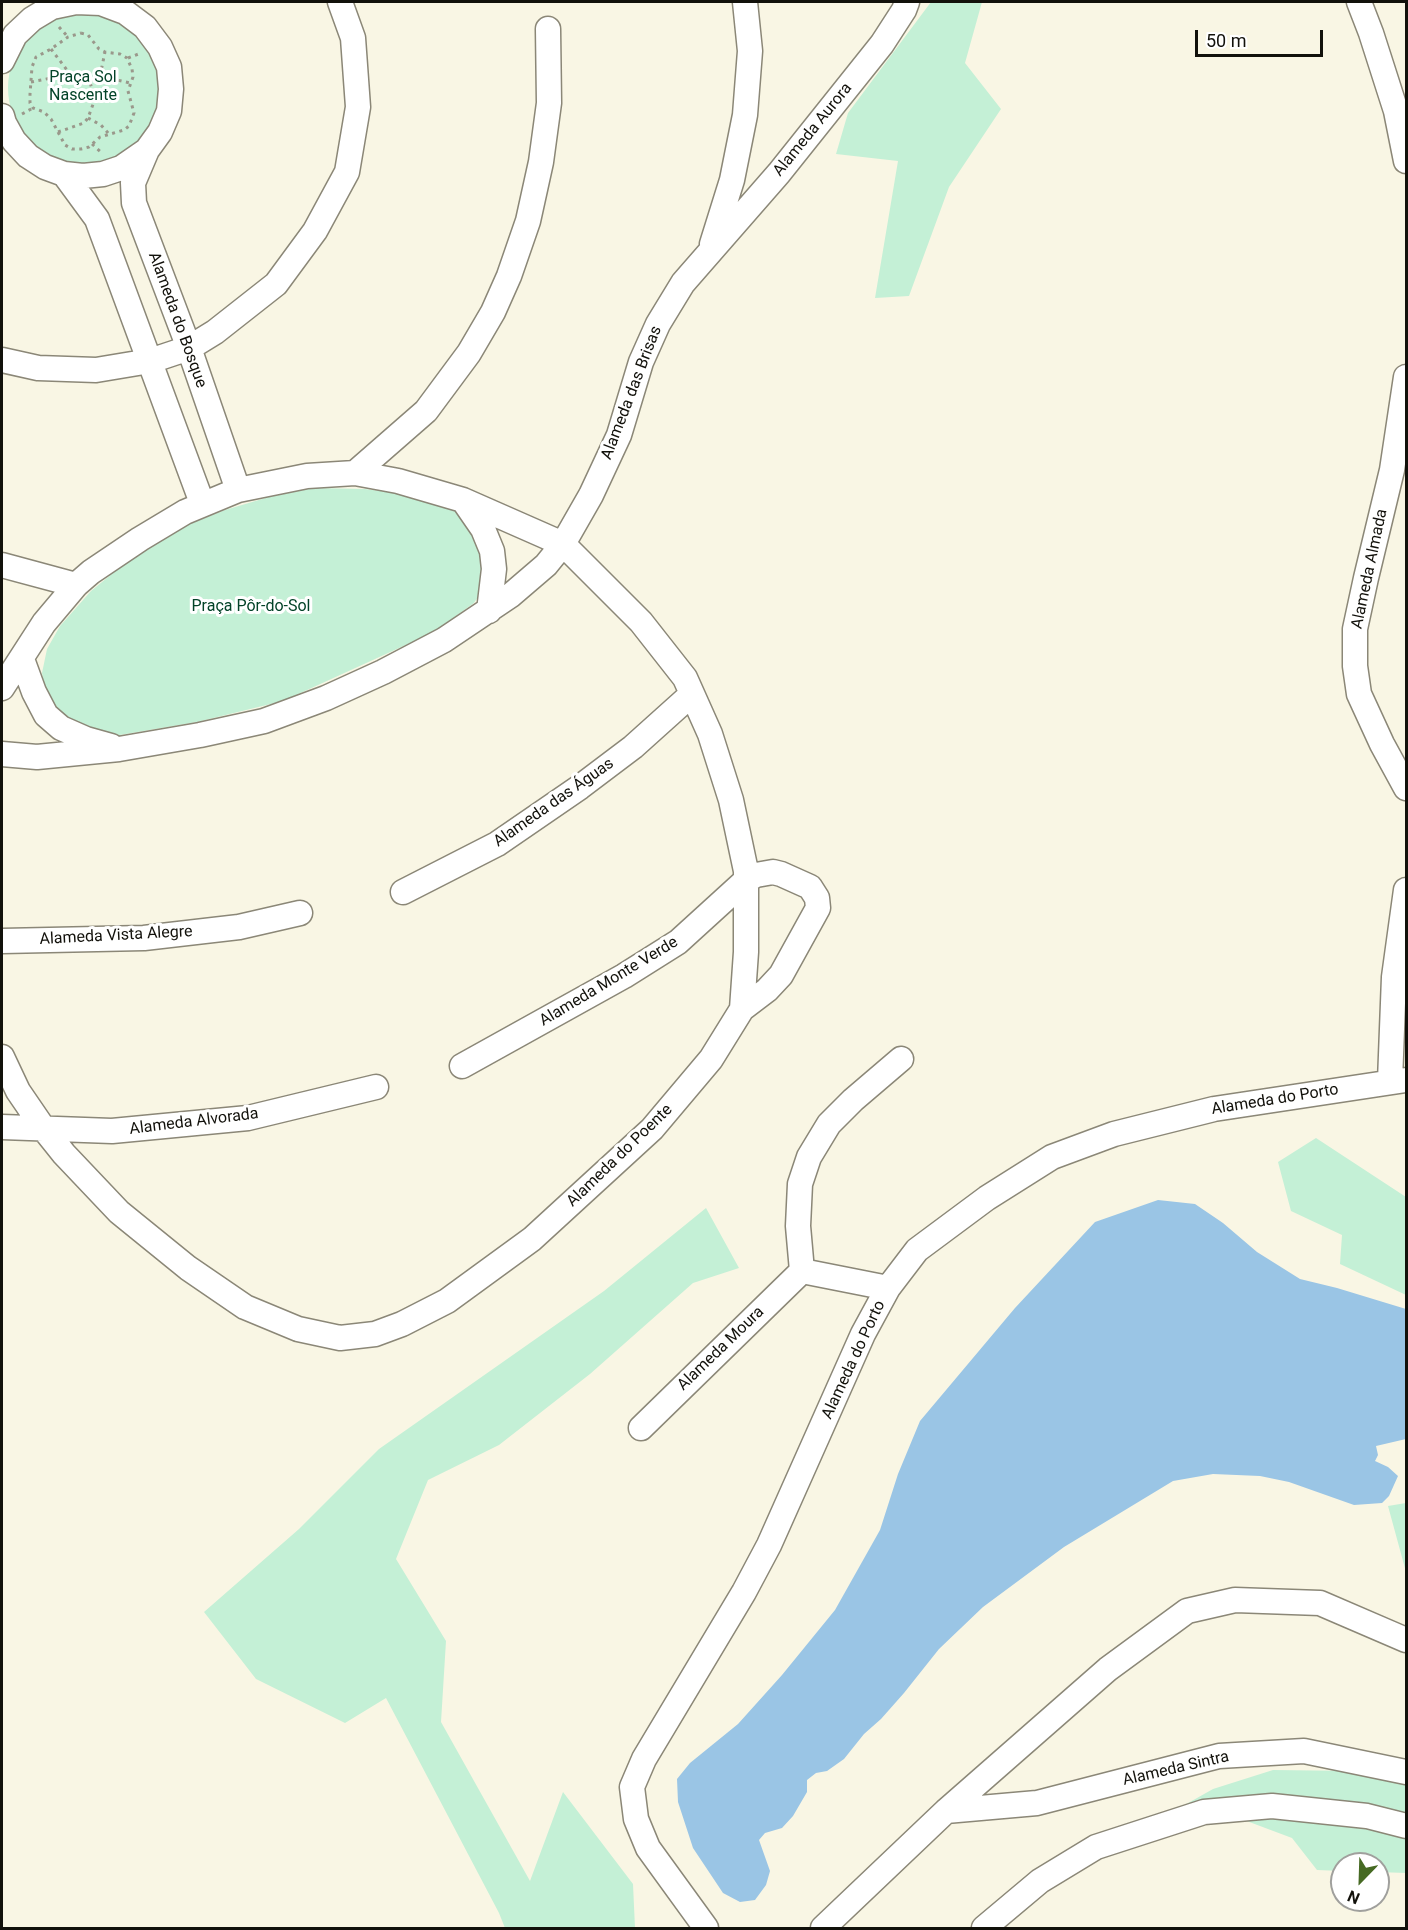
<!DOCTYPE html>
<html>
<head>
<meta charset="utf-8">
<style>
	body { margin:0 }
	#map { position:relative; width:1408px; height:1930px; overflow:hidden; background:#f9f6e4; font-family:Roboto,sans-serif }
	canvas { display:block }
	.frame { position:absolute; inset:0; border:3px solid #12110b; pointer-events:none }
	.north { position:absolute; left:1330px; top:1852px; width:60px; height:60px; box-sizing:border-box; background:#fff; border:2px solid #a0a09d; border-radius:50%; rotate:203deg; font-size:16px; font-weight:700; line-height:24px; text-align:center; color:#12110b }
	.north::after { content:''; display:block; margin:auto; width:21px; height:27px; background:#466a23; clip-path:polygon(50% 0,100% 100%,50% 72%,0 100%) }
	.scale { position:absolute; left:1195px; top:30px; width:128px; height:27px; box-sizing:border-box; border:3px solid #12110b; border-top:0; padding-left:8px; font-size:18px; line-height:21px; white-space:nowrap; color:#12110b; -webkit-text-stroke:4px #fff; paint-order:stroke }
</style>
</head>
<body>
<div id="map">
<canvas width="1408" height="1930"></canvas>
<div class="frame"></div>
<div class="north">N</div>
<div class="scale">50 m</div>
</div>
<script>
const context = document.querySelector('canvas').getContext('2d');
context.lineJoin = 'round';
function paint(path, color) {
  context.fillStyle = color;
  context.fill(path, 'evenodd');
}
function poly(rows) {
  const path = new Path2D();
  for (const r of rows) {
    if (r.length === 3) {
      path.moveTo(r[0] + r[2], r[1]);
      path.arc(r[0], r[1], r[2], 0, 2 * Math.PI);
      continue;
    }
    path.moveTo(r[0], r[1]);
    for (let i = 2; i < r.length; i += 2) path.lineTo(r[i], r[i + 1]);
  }
  return path;
}
function strokePath(path, color, width, dash) {
  context.strokeStyle = color;
  context.lineWidth = width;
  context.lineCap = dash ? 'butt' : 'round';
  context.setLineDash(dash || []);
  context.stroke(path);
}
function write(font, color, halo, rows, align = 'center') {
  context.font = font + ' Roboto,sans-serif';
  context.lineWidth = 6;
  context.setLineDash([]);
  context.textBaseline = 'middle';
  context.strokeStyle = halo;
  context.fillStyle = color;
  for (const [text, x, y, turn = 0] of rows) {
    context.save();
    context.translate(x, y);
    context.rotate((+turn || 0) * Math.PI / 180);
    context.textAlign = isNaN(turn) ? turn : align;
    if (halo) context.strokeText(text, 0, 0);
    context.fillText(text, 0, 0);
    context.restore();
  }
}
const green = poly([
	[931,2,982,2,965,63,1001,109,949,187,909,296,875,298,898,161,836,154,848,113],
	[84,88,76],
	[314,488,365,489,411,495,451,505,484,534,487,583,474,603,432,633,283,701,197,722,108,737,60,716,46,696,42,673,47,649,60,626,91,591,135,555,177,529,225,510,269,497],
	[1316,1138,1406,1197,1406,1295,1340,1264,1342,1235,1291,1211,1278,1162],
	[706,1208,739,1268,693,1283,590,1374,499,1445,428,1480,396,1559,446,1641,441,1722,530,1881,563,1792,633,1884,635,1928,505,1928,499,1913,386,1698,345,1723,256,1679,204,1612,299,1529,379,1449,604,1291],
	[1406,1503,1406,1572,1388,1506],
	[1273,1770,1359,1771,1406,1780,1406,1873,1378,1872,1378,1864,1342,1864,1342,1871,1317,1870,1292,1838,1244,1820,1142,1829,1213,1789]
]);
const water = poly([
	[1158,1200,1195,1204,1223,1223,1257,1252,1300,1279,1337,1288,1406,1309,1406,1439,1376,1446,1378,1455,1375,1461,1388,1467,1398,1476,1389,1496,1382,1503,1354,1505,1289,1482,1260,1476,1213,1474,1173,1481,1064,1547,983,1607,939,1649,904,1693,881,1719,864,1734,844,1759,827,1771,816,1773,807,1780,807,1792,793,1816,782,1828,765,1833,759,1840,770,1871,766,1885,755,1900,740,1902,723,1893,693,1848,678,1802,677,1779,690,1763,738,1724,782,1675,835,1610,880,1530,898,1474,920,1421,1015,1308,1095,1222]
]);
const path = poly([
	[59,27,68,37],
	[81,33,88,35,99,49,105,52,120,54,127,58,132,69,133,77,128,91,134,113,129,126,124,130,100,137,89,147,81,149,72,149,65,145,51,119,44,112,33,108,30,103,30,94,32,67,36,57,51,49,68,37,81,33],
	[51,49,70,74],
	[128,58,141,53],
	[100,76,105,52],
	[31,82,72,74,89,79,100,76,130,83],
	[22,114,33,108],
	[88,118,101,125,109,134],
	[58,132,84,123,88,118,95,99,89,79],
	[92,144,102,153]
]);
const minor = poly([
	[1359,2,1371,33,1396,111,1406,161],
	[2,61,15,35,32,19,52,7,76,2,101,3,125,12,145,27,160,47,169,67,171,89,169,111,160,132,147,150,121,168,103,174,83,176,64,174,45,167,28,156,14,141,4,123,2,116],
	[147,150,133,183,134,203,189,348,238,490],
	[64,174,97,219,202,503],
	[712,244,732,180,745,115,750,51,745,2],
	[2,360,38,368,96,370,150,361,189,348,215,332,276,284,315,231,347,172,358,107,353,38,340,2],
	[1406,377,1392,470,1366,578,1355,629,1355,666,1359,694,1382,744,1406,788],
	[355,473,426,411,469,353,493,312,509,276,528,221,541,162,549,103,548,29],
	[463,500,483,529,492,551,494,569,489,611],
	[2,565,76,585],
	[22,659,34,692,46,715,61,728,86,739,111,746],
	[2,688,44,623,76,585,91,572,140,539,185,512,238,490,307,476,355,473,398,481,463,500,563,544,641,622,685,678,710,734,731,800,746,871,746,952,742,1009,711,1059,652,1129,532,1239,447,1301,402,1324,375,1334,340,1338,298,1329,245,1307,188,1268,119,1212,64,1154,44,1129,18,1091,2,1057],
	[2,754,37,757,119,749,200,735,264,721,326,698,383,672,444,640,511,595,546,565,563,544,591,495,619,435,641,362,658,324,683,283,779,173,882,44,904,10,907,2],
	[403,892,497,844,580,787,633,747,692,694],
	[2,941,144,938,239,927,300,913],
	[462,1066,624,976,678,942,745,881,756,875,773,872,781,874,810,887,817,898,818,908,781,975,767,990,742,1009],
	[1390,1081,1394,977,1406,890],
	[2,1127,112,1131,248,1118,376,1087],
	[888,1288,802,1271,798,1226,800,1184,809,1157,829,1124,853,1100,901,1059],
	[641,1428,802,1271],
	[946,1811,1037,1803,1219,1756,1304,1751,1406,1772],
	[706,1928,648,1848,636,1819,632,1787,644,1759,744,1592,769,1545,863,1334,888,1288,917,1250,987,1198,1052,1157,1114,1134,1214,1109,1406,1080],
	[823,1928,946,1811,1108,1669,1187,1611,1235,1600,1320,1603,1406,1640],
	[984,1928,1040,1881,1096,1847,1204,1812,1272,1806,1367,1816,1406,1826]
]);
const parkNames = [
	["Praça Sol",83,78],
	["Nascente",83,96],
	["Praça Pôr-do-Sol",251,607]
];
const streetNames = [
	["Alameda Aurora",813,130,-51],
	["Alameda do Bosque",177,320,70],
	["Alameda das Brisas",632,393,-69],
	["Alameda Almada",1370,569,-78],
	["Alameda das Águas",554,803,-35],
	["Alameda Vista Alegre",116,936,-3],
	["Alameda Monte Verde",609,982,-31],
	["Alameda do Porto",1275,1100,-9],
	["Alameda Alvorada",194,1122,-7],
	["Alameda do Poente",620,1156,-44],
	["Alameda Moura",721,1349,-44],
	["Alameda do Porto",854,1360,-65],
	["Alameda Sintra",1176,1769,-13]
];
paint(green, '#c4f0d6');
paint(water, '#9ac5e5');
strokePath(minor, '#8b8777', 27);
strokePath(path, '#9a988b', 3, [3, 4.5]);
strokePath(minor, '#fff', 24);
write('16px', '#034328', '#fff', parkNames);
write('16px', '#12110b', '#fff', streetNames);
</script>
</body>
</html>
